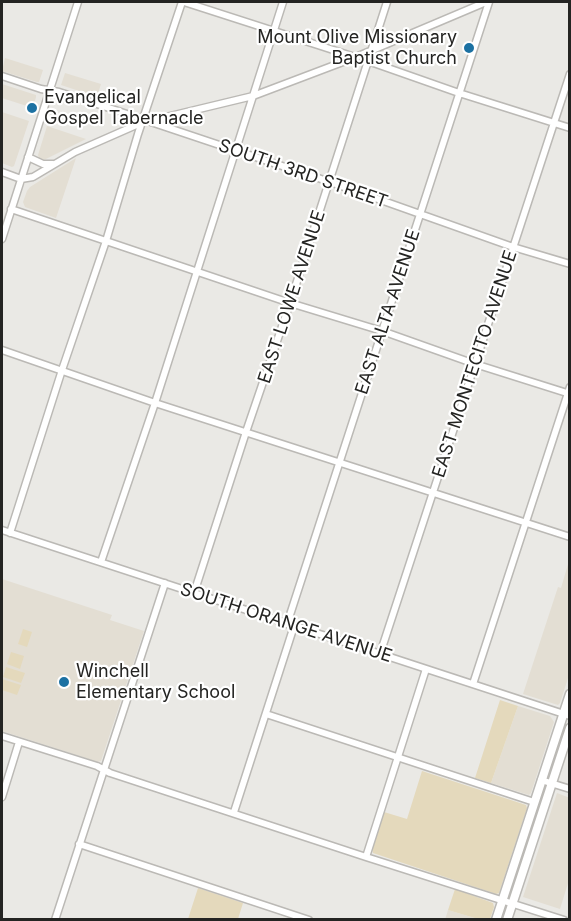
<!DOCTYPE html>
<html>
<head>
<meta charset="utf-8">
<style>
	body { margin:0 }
	#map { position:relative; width:571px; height:921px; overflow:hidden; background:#eae9e5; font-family:Inter,sans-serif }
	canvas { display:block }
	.frame { position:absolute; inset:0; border:3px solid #242422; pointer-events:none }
</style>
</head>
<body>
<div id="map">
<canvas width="571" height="921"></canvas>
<div class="frame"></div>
</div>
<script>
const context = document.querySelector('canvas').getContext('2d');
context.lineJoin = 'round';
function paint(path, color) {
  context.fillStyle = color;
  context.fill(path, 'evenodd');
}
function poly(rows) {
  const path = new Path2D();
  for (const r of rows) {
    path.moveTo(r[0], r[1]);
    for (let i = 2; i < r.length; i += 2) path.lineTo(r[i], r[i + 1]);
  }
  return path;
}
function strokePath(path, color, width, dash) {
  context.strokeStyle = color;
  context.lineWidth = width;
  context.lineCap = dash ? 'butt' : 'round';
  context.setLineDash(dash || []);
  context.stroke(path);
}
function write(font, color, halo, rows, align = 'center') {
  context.font = font + ' Inter,sans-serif';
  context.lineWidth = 4.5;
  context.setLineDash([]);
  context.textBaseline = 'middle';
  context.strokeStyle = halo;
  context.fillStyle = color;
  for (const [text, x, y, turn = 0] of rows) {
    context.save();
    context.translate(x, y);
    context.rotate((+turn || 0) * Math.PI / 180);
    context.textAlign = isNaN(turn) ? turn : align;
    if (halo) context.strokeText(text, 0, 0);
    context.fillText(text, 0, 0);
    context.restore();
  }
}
const built = poly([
	[5,58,43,70,39,82,37,82,2,71],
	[65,73,101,84,97,97,61,85],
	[2,84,36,95,36,97,33,108,2,98],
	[2,112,29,121,14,166,12,167,2,163],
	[47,126,86,139,42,161,39,159,38,155],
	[76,158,56,218,25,207,23,202,27,191,30,187],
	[569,561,569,675,560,703,558,705,523,694,558,587,561,588],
	[2,579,112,615,110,620,144,631,101,761,98,762,2,731],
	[518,706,550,716,554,722,531,793,529,795,491,783],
	[557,793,570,798,569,880,560,909,523,897],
	[448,910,478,919,445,920]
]);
const green = poly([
	[23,629,32,632,27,647,18,644],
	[11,652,24,656,20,669,7,664],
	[6,667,25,673,21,683,3,677],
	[2,679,21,685,17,695,2,690],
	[500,700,518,706,491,783,475,778],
	[422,771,526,805,527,808,499,893,496,894,373,853,372,849,384,812,407,819],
	[198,888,243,903,238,919,188,919],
	[455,889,493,903,494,907,490,919,478,919,448,910]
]);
const minor = poly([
	[184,2,355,57],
	[365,60,459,93,570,128],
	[2,76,41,89,59,92,97,104,330,182,513,247,570,264],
	[28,157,43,164,53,164],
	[2,172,21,179,33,177,75,152,141,123,253,96,356,57,486,2],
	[11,209,290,303,382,331,475,364,570,394],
	[2,239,78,2],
	[2,350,155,403,570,537],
	[2,530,570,716],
	[10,533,62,370,106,241,138,134,182,2],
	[101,562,155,403,283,2],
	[194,593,246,432,290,303,387,2],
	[287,624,489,2],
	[380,654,570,74],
	[473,684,570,387],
	[266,714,534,802],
	[2,736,97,766,110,773,366,857,564,920],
	[541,780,570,789],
	[2,797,19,742],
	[234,812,294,626],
	[79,844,309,920],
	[366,857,426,669],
	[55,920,165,583]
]);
const major = poly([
	[496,920,570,694],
	[507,920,570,728]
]);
const markers = [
	[469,48,6,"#1c71a2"],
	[32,108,6,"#1c71a2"],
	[64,682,6,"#1c71a2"]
];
const poiNames = [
	["Mount Olive Missionary",457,38,"right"],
	["Baptist Church",457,59,"right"],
	["Evangelical",44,98],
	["Gospel Tabernacle",44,119],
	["Winchell",76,672],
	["Elementary School",76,693]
];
const streetNames = [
	["SOUTH 3RD STREET",303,174,19],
	["EAST LOWE AVENUE",292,297,-72],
	["EAST ALTA AVENUE",388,312,-72],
	["EAST MONTECITO AVENUE",475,364,-72],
	["SOUTH ORANGE AVENUE",286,623,18]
];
paint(built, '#e3ded3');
paint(green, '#e4d9bc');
strokePath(minor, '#bbb9b5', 9);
strokePath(major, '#bbb9b5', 11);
strokePath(minor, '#fff', 6);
strokePath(major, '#fff', 8);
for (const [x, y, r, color] of markers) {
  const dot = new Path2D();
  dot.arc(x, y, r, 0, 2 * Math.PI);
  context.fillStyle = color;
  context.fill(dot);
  strokePath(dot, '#fff', 2);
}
write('18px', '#242422', '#fff', poiNames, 'left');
write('18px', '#242422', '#fff', streetNames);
</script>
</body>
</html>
